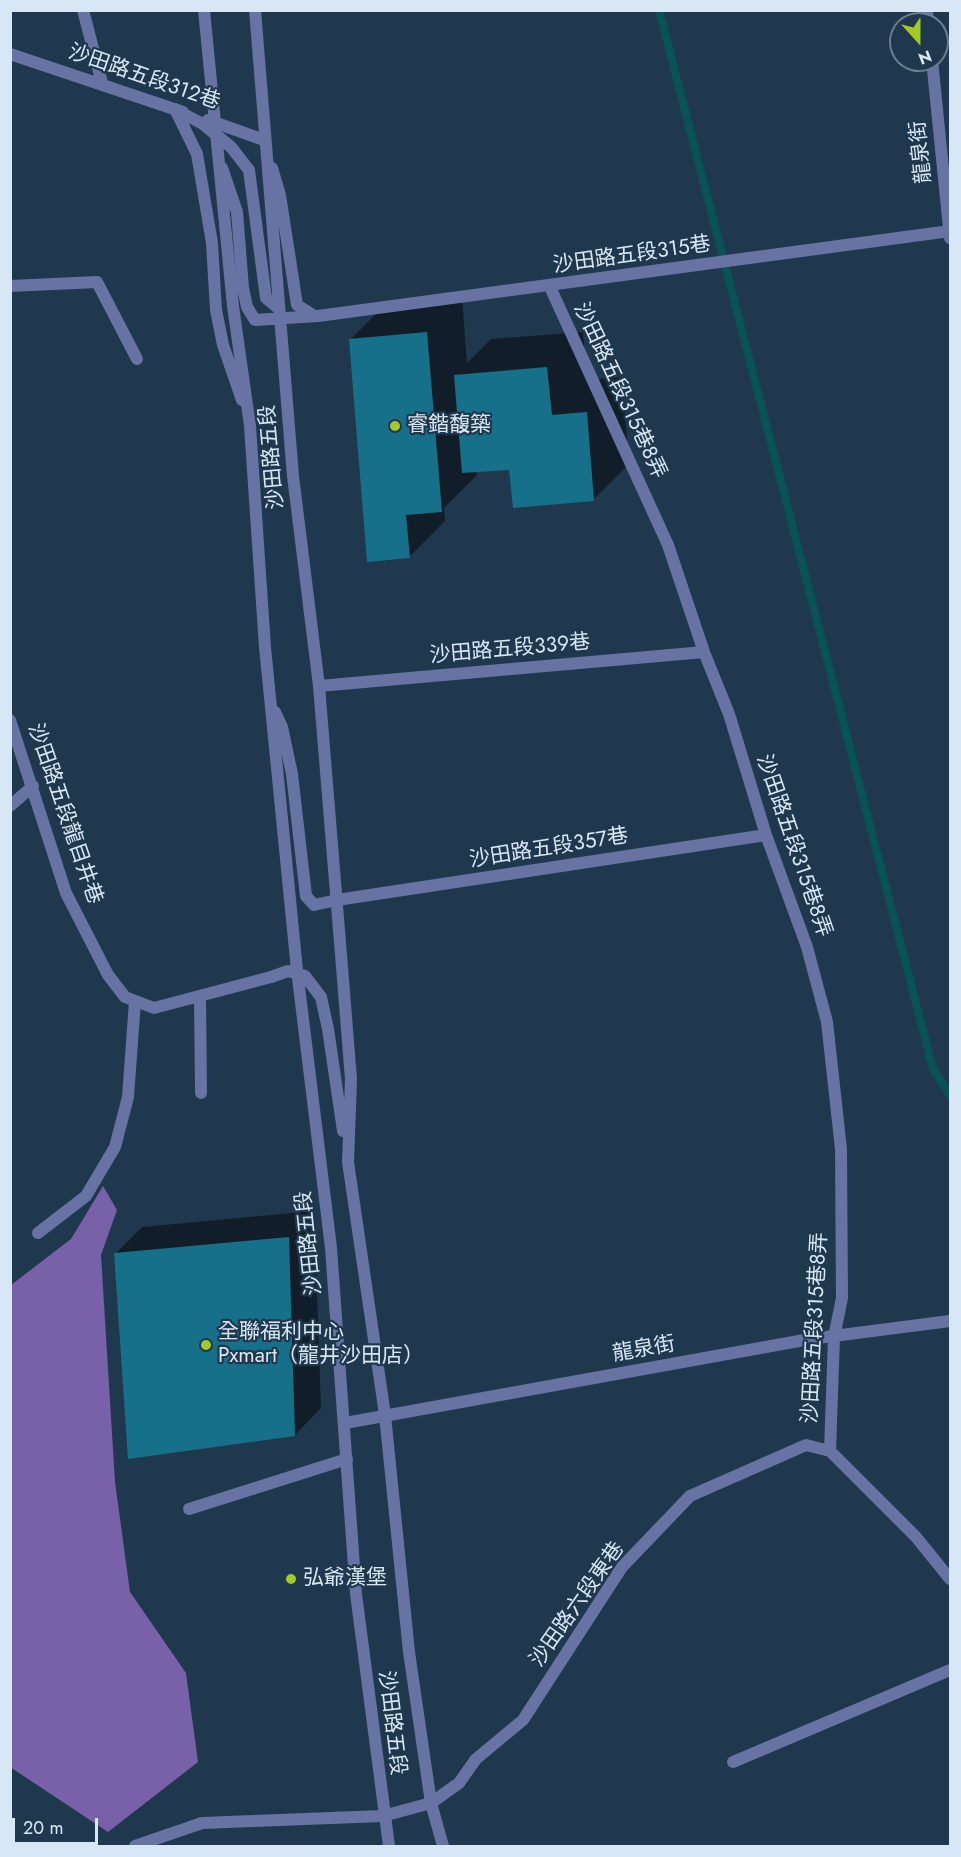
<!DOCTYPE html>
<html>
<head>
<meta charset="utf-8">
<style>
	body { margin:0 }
	#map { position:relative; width:961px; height:1857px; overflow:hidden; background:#20384e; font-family:Jost,sans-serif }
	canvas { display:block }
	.frame { position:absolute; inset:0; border:12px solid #d8e7f5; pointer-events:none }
	.north { position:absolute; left:889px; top:12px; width:60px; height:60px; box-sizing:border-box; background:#20384e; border:2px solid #6a7e91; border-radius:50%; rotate:159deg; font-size:16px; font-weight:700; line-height:24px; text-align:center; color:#d8e7f5 }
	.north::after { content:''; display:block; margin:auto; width:21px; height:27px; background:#a3c927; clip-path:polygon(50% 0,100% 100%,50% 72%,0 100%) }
	.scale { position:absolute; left:12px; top:1818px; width:86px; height:27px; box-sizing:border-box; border:3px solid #d8e7f5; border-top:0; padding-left:8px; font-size:18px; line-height:21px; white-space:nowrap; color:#d8e7f5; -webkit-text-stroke:4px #20384e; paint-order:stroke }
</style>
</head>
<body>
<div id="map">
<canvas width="961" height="1857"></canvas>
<div class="frame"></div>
<div class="north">N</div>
<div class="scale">20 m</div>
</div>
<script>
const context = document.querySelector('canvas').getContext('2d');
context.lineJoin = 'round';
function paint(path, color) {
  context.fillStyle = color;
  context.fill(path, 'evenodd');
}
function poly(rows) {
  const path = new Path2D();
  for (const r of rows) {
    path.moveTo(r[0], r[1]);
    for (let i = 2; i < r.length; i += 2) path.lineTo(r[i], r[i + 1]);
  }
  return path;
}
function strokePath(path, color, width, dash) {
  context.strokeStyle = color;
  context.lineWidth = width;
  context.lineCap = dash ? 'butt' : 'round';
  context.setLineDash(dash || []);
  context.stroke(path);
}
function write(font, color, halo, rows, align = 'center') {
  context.font = font + ' Jost,"Noto Sans TC",sans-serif';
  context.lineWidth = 4.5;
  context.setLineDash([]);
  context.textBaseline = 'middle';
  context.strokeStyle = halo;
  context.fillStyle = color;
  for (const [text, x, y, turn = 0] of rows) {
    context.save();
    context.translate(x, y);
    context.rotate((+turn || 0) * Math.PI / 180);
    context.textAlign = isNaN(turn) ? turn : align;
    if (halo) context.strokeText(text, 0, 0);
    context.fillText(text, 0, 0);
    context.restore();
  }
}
const forest = poly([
	[103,1186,117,1210,101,1255,115,1482,130,1592,186,1673,198,1762,108,1832,10,1767,11,1285,71,1239]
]);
const shadow = poly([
	[462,297,467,363,491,339,583,332,587,380,622,377,629,464,593,500,510,468,476,471,477,475,444,508,445,521,409,557,350,340,386,304],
	[314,1211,321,1408,295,1435,116,1253,142,1227]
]);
const stream = poly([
	[659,10,933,1069,950,1095]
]);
const building = poly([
	[427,332,442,512,406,515,410,558,367,562,349,339],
	[547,367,552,415,587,412,594,501,513,508,509,470,462,473,454,375],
	[289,1237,295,1436,128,1459,114,1253]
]);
const service = poly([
	[83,10,102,83],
	[10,54,183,112],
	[208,120,264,140],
	[10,286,97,282,137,359],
	[550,287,668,545,704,652,729,714,766,835,807,947,827,1022,841,1149,842,1298,834,1337,830,1451],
	[319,686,704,652],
	[10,720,66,893,108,975,125,997,154,1008,271,977],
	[10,806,33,786],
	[337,900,766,835],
	[200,996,201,1093],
	[38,1233,86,1196,115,1147,128,1097,135,1001],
	[189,1509,347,1459],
	[733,1762,950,1670],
	[135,1846,202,1823,383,1816,431,1803,459,1783,476,1759,523,1720,622,1567,690,1496,806,1445,830,1451,916,1537,950,1579]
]);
const minor = poly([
	[927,10,928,24],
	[932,60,950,238],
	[318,316,950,231],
	[345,1423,810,1339]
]);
const tertiary = poly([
	[204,10,233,306,250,426,265,647,297,970,331,1248,356,1594,389,1846],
	[255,10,293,476,319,686,342,967,351,1079,348,1162,385,1415,409,1652,431,1803,443,1846],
	[175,109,197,154,212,243,216,310,223,345,242,400],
	[176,110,203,124,231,147,249,170,266,298,279,309],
	[222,168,237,212,243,288,247,307,255,320,318,316],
	[272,168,280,195,297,305,313,315],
	[275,712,282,727,292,774,306,896,314,905,337,900],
	[271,977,288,971,305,976,321,997,328,1029,343,1131]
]);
const minorBridge = poly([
	[810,1339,950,1321]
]);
const markers = [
	[395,426,6,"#a3c927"],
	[206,1345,6,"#a3c927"],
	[291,1579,6,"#a3c927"]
];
const streetNames = [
	["沙田路五段312巷",144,78,19],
	["龍泉街",922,152,-96],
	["沙田路五段315巷",632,256,-8],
	["沙田路五段315巷8弄",619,391,65],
	["沙田路五段",273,457,-95],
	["沙田路五段339巷",510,650,-5],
	["沙田路五段龍目井巷",64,814,71],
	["沙田路五段315巷8弄",793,846,71],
	["沙田路五段357巷",549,849,-9],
	["沙田路五段",310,1243,-96],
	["沙田路五段315巷8弄",816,1328,-87],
	["龍泉街",644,1350,-10],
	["沙田路六段東巷",578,1605,-55],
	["沙田路五段",391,1723,83]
];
const poiNames = [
	["睿鍇馥築",407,426],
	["全聯福利中心",218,1333],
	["Pxmart（龍井沙田店）",218,1357],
	["弘爺漢堡",303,1579]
];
paint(forest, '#7861a8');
paint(shadow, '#0007');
strokePath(stream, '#085355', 8);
paint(building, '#16708a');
strokePath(service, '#6673a3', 12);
strokePath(minor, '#6673a3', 12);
strokePath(tertiary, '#6673a3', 12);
strokePath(minorBridge, '#6673a3', 12);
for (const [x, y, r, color] of markers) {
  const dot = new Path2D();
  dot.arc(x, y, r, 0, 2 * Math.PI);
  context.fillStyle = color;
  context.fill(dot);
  strokePath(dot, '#20384e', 2);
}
write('21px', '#d8e7f5', '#20384e', streetNames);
write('21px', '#d8e7f5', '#20384e', poiNames, 'left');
</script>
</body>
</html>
